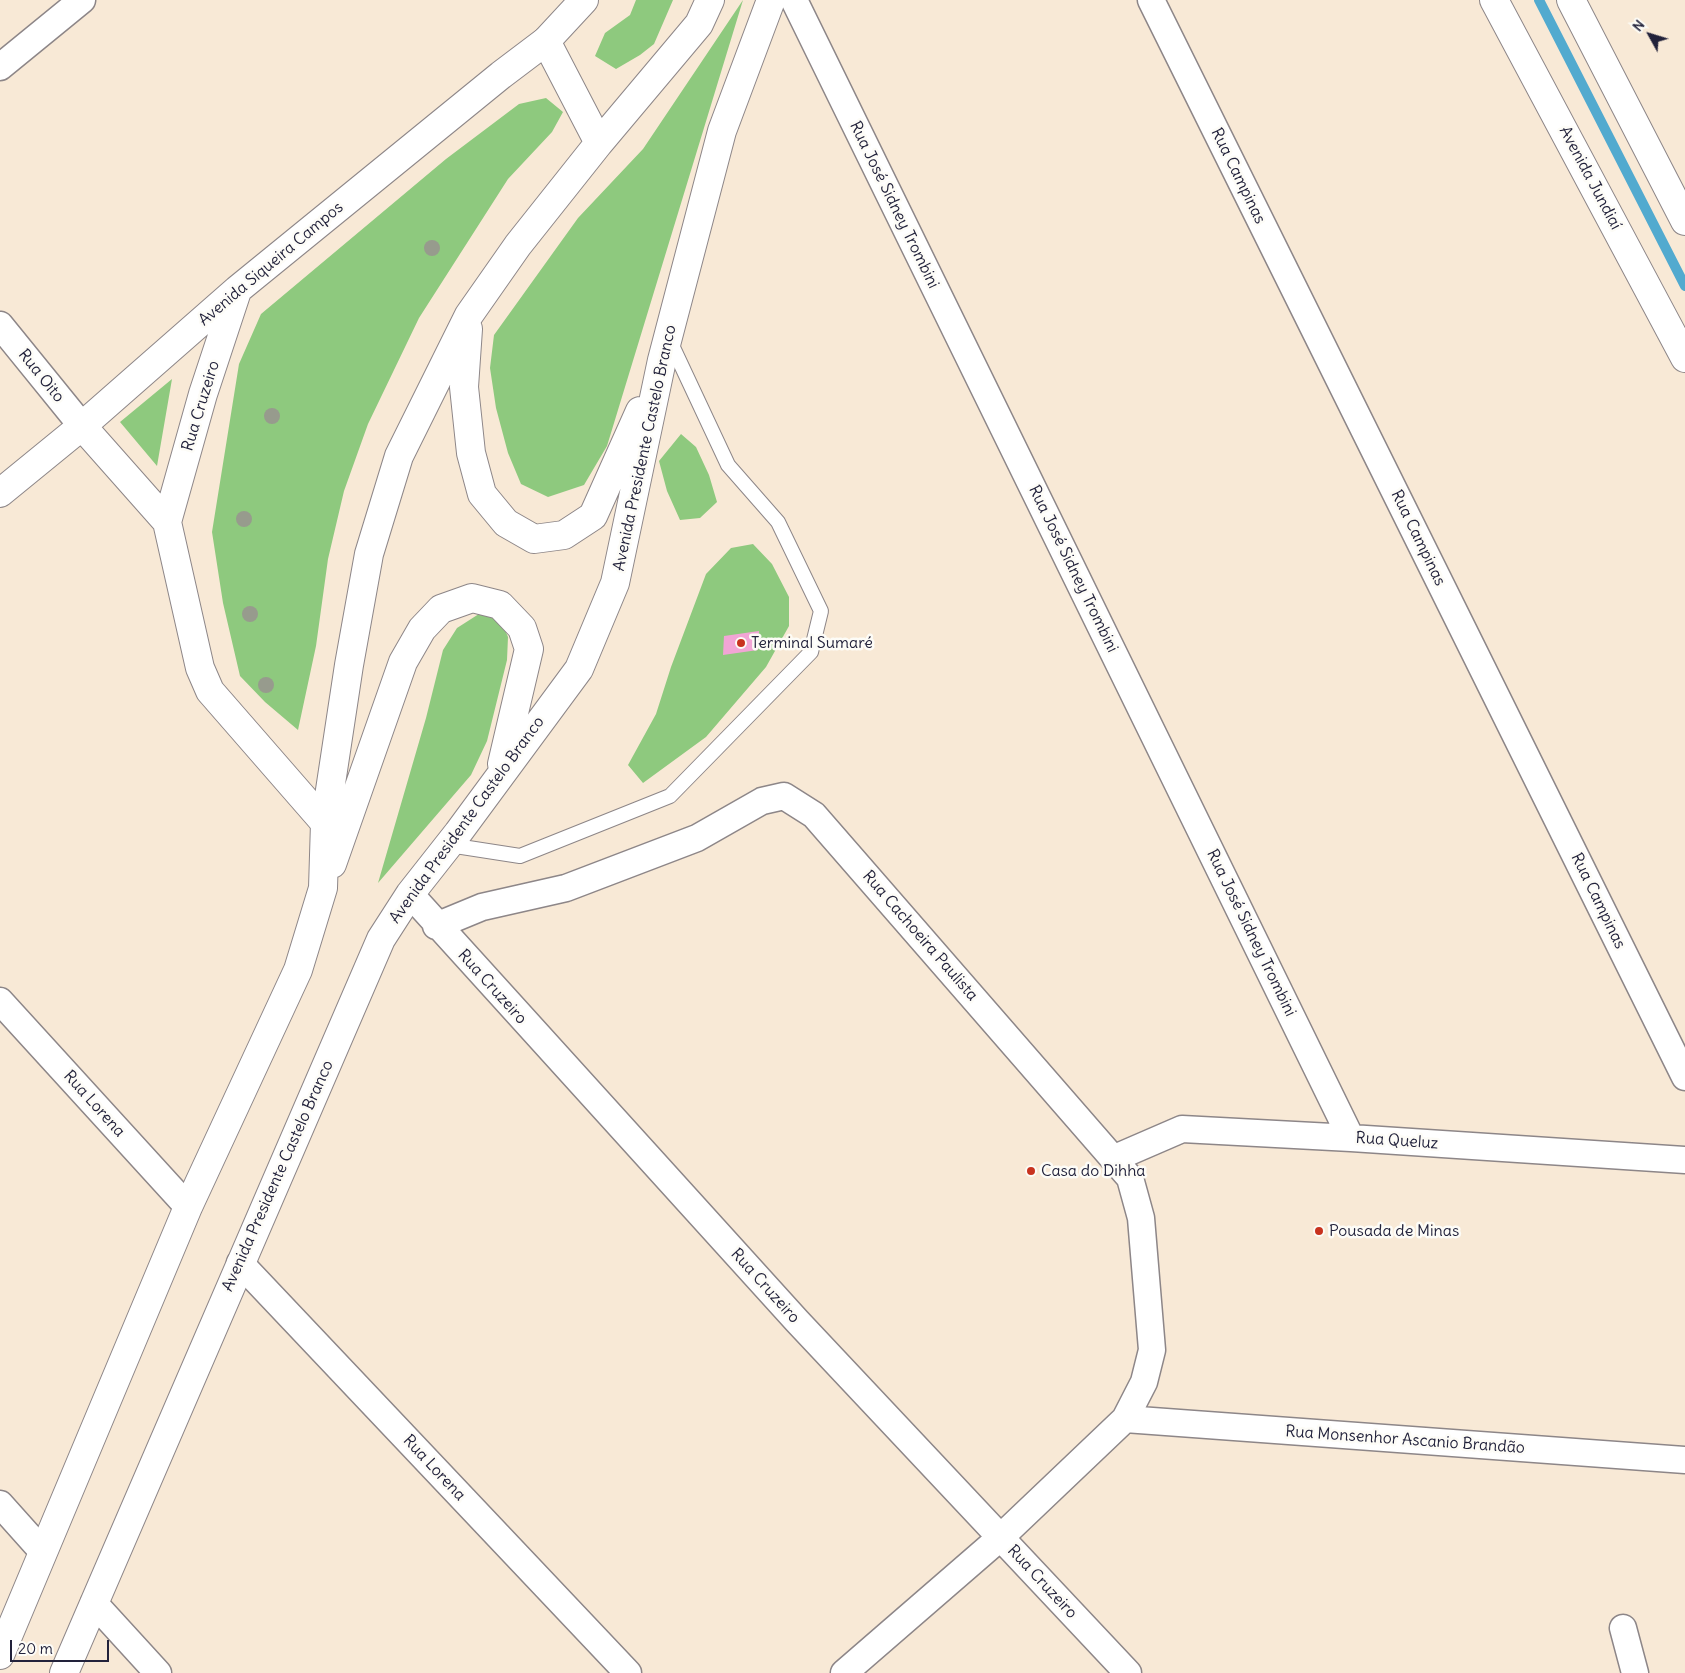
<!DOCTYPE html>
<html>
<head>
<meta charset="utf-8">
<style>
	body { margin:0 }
	#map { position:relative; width:1685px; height:1673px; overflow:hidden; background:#f8e9d6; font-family:Delius,sans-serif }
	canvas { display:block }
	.north { position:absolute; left:1625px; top:10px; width:50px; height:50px; -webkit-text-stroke:4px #fdfcf7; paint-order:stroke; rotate:309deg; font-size:14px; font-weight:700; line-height:20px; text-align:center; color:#22223b }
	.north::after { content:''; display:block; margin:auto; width:18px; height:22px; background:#22223b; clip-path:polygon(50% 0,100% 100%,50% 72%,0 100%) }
	.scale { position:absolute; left:10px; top:1640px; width:99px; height:22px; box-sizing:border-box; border:2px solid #22223b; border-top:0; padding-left:6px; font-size:15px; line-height:18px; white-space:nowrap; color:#22223b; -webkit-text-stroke:4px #fdfcf7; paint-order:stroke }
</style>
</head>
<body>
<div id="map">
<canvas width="1685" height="1673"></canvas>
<div class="north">N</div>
<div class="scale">20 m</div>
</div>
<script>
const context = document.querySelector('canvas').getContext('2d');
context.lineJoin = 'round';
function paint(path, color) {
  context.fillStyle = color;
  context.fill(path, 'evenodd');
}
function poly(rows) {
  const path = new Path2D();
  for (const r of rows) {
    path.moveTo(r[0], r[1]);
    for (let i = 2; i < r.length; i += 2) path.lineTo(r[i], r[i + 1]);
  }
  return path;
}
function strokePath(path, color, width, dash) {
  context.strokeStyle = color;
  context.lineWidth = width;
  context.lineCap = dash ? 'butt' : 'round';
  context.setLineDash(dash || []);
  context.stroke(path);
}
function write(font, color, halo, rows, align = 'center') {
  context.font = font + ' Delius,sans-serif';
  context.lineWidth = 5;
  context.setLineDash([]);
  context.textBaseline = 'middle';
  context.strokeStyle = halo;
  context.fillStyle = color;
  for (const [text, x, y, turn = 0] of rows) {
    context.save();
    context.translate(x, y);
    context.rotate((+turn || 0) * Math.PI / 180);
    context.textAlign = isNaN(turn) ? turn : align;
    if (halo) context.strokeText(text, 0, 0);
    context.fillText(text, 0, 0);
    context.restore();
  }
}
const green = poly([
	[636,0,673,0,654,44,640,55,616,69,595,56,605,33,630,15],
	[743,0,607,446,584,485,548,497,521,484,508,453,496,408,490,368,494,335,578,218,643,149],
	[546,98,563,112,552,132,508,179,419,318,368,424,344,491,328,559,316,646,298,730,265,702,240,676,223,603,212,532,239,364,261,314,446,159,519,104],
	[172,379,157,466,120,422],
	[681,434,696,447,709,475,717,502,700,518,680,520,667,491,659,461],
	[753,544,772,564,789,597,789,626,766,667,706,737,643,783,628,765,656,714,671,667,706,574,731,548],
	[482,612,498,614,508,637,507,660,487,741,471,775,378,883,426,718,443,650,457,628]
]);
const stream = poly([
	[1539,0,1685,286]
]);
const building = poly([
	[759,631,758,650,723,655,724,636]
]);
const lane = poly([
	[449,845,520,856,670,796,811,652,821,611,778,522,728,465,669,339]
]);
const street = poly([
	[794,0,1351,1138],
	[1151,0,1685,1077],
	[0,67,82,0],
	[0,325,82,426],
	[410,894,797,1321,1128,1673],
	[436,926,482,907,566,888,697,838,762,801,784,796,814,815,1130,1178,1141,1218,1152,1350,1144,1382,1125,1419,1001,1537,844,1673],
	[0,1001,188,1207],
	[1115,1158,1182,1129,1351,1138,1685,1160],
	[240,1263,628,1673],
	[1125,1419,1685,1460],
	[0,1504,43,1552],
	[94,1603,158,1673],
	[1623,1628,1635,1673]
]);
const secondary = poly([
	[1494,0,1685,358],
	[1571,0,1685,221],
	[82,426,167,522,200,668,210,691,325,823],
	[0,493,82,426,237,290,501,75,546,41,584,0],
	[167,522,203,394,237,291]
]);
const primary = poly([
	[546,41,599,143],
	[468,329,464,387,471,453,482,494,506,523,534,539,564,535,593,516,640,411],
	[332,864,403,662,422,629,441,609,472,598,500,605,522,628,529,649,502,764],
	[0,1655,188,1207,298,970,323,888,325,823,349,665,369,554,399,456,469,315,518,245,599,143,699,24,710,0],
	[64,1673,381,939,410,894,458,833,579,669,615,583,662,360,722,131,771,0]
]);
const trees = [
	[432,248],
	[272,416],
	[244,519],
	[250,614],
	[266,685]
];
const markers = [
	[741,643,5,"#c8321e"],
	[1031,1171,5,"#c8321e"],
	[1319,1231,5,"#c8321e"]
];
const streetNames = [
	["Rua Campinas",1238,176,64],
	["Avenida Jundiaí",1590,178,62],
	["Rua José Sidney Trombini",894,205,64],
	["Avenida Siqueira Campos",271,264,-40],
	["Rua Oito",41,376,51],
	["Rua Cruzeiro",201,406,-73],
	["Avenida Presidente Castelo Branco",645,448,-78],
	["Rua Campinas",1418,538,64],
	["Rua José Sidney Trombini",1073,569,64],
	["Avenida Presidente Castelo Branco",467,820,-54],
	["Rua Campinas",1598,901,64],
	["Rua José Sidney Trombini",1251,933,64],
	["Rua Cachoeira Paulista",920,936,49],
	["Rua Cruzeiro",492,987,48],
	["Rua Lorena",94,1104,48],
	["Rua Queluz",1397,1141,4],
	["Avenida Presidente Castelo Branco",278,1176,-66],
	["Rua Cruzeiro",765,1286,48],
	["Rua Monsenhor Ascanio Brandão",1405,1440,4],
	["Rua Lorena",434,1468,47],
	["Rua Cruzeiro",1042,1582,47]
];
const poiNames = [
	["Terminal Sumaré",751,643],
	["Casa do Dihha",1041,1171],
	["Pousada de Minas",1329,1231]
];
paint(green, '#8ec97e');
strokePath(stream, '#52aacf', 10);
paint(building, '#f2a5d5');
strokePath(lane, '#8d8688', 16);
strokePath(street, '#8d8688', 29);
strokePath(secondary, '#8d8688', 30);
strokePath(primary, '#8d8688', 30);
strokePath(lane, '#fff', 14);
strokePath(street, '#fff', 26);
strokePath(secondary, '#fff', 28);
strokePath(primary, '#fff', 28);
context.fillStyle = '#979b8d';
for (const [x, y] of trees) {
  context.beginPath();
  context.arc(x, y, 8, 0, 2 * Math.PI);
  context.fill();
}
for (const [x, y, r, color] of markers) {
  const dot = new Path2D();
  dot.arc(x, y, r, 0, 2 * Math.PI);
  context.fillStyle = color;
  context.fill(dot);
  strokePath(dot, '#fdfcf7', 2);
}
write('16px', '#22223b', '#fdfcf7', streetNames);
write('16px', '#22223b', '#fdfcf7', poiNames, 'left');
</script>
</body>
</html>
